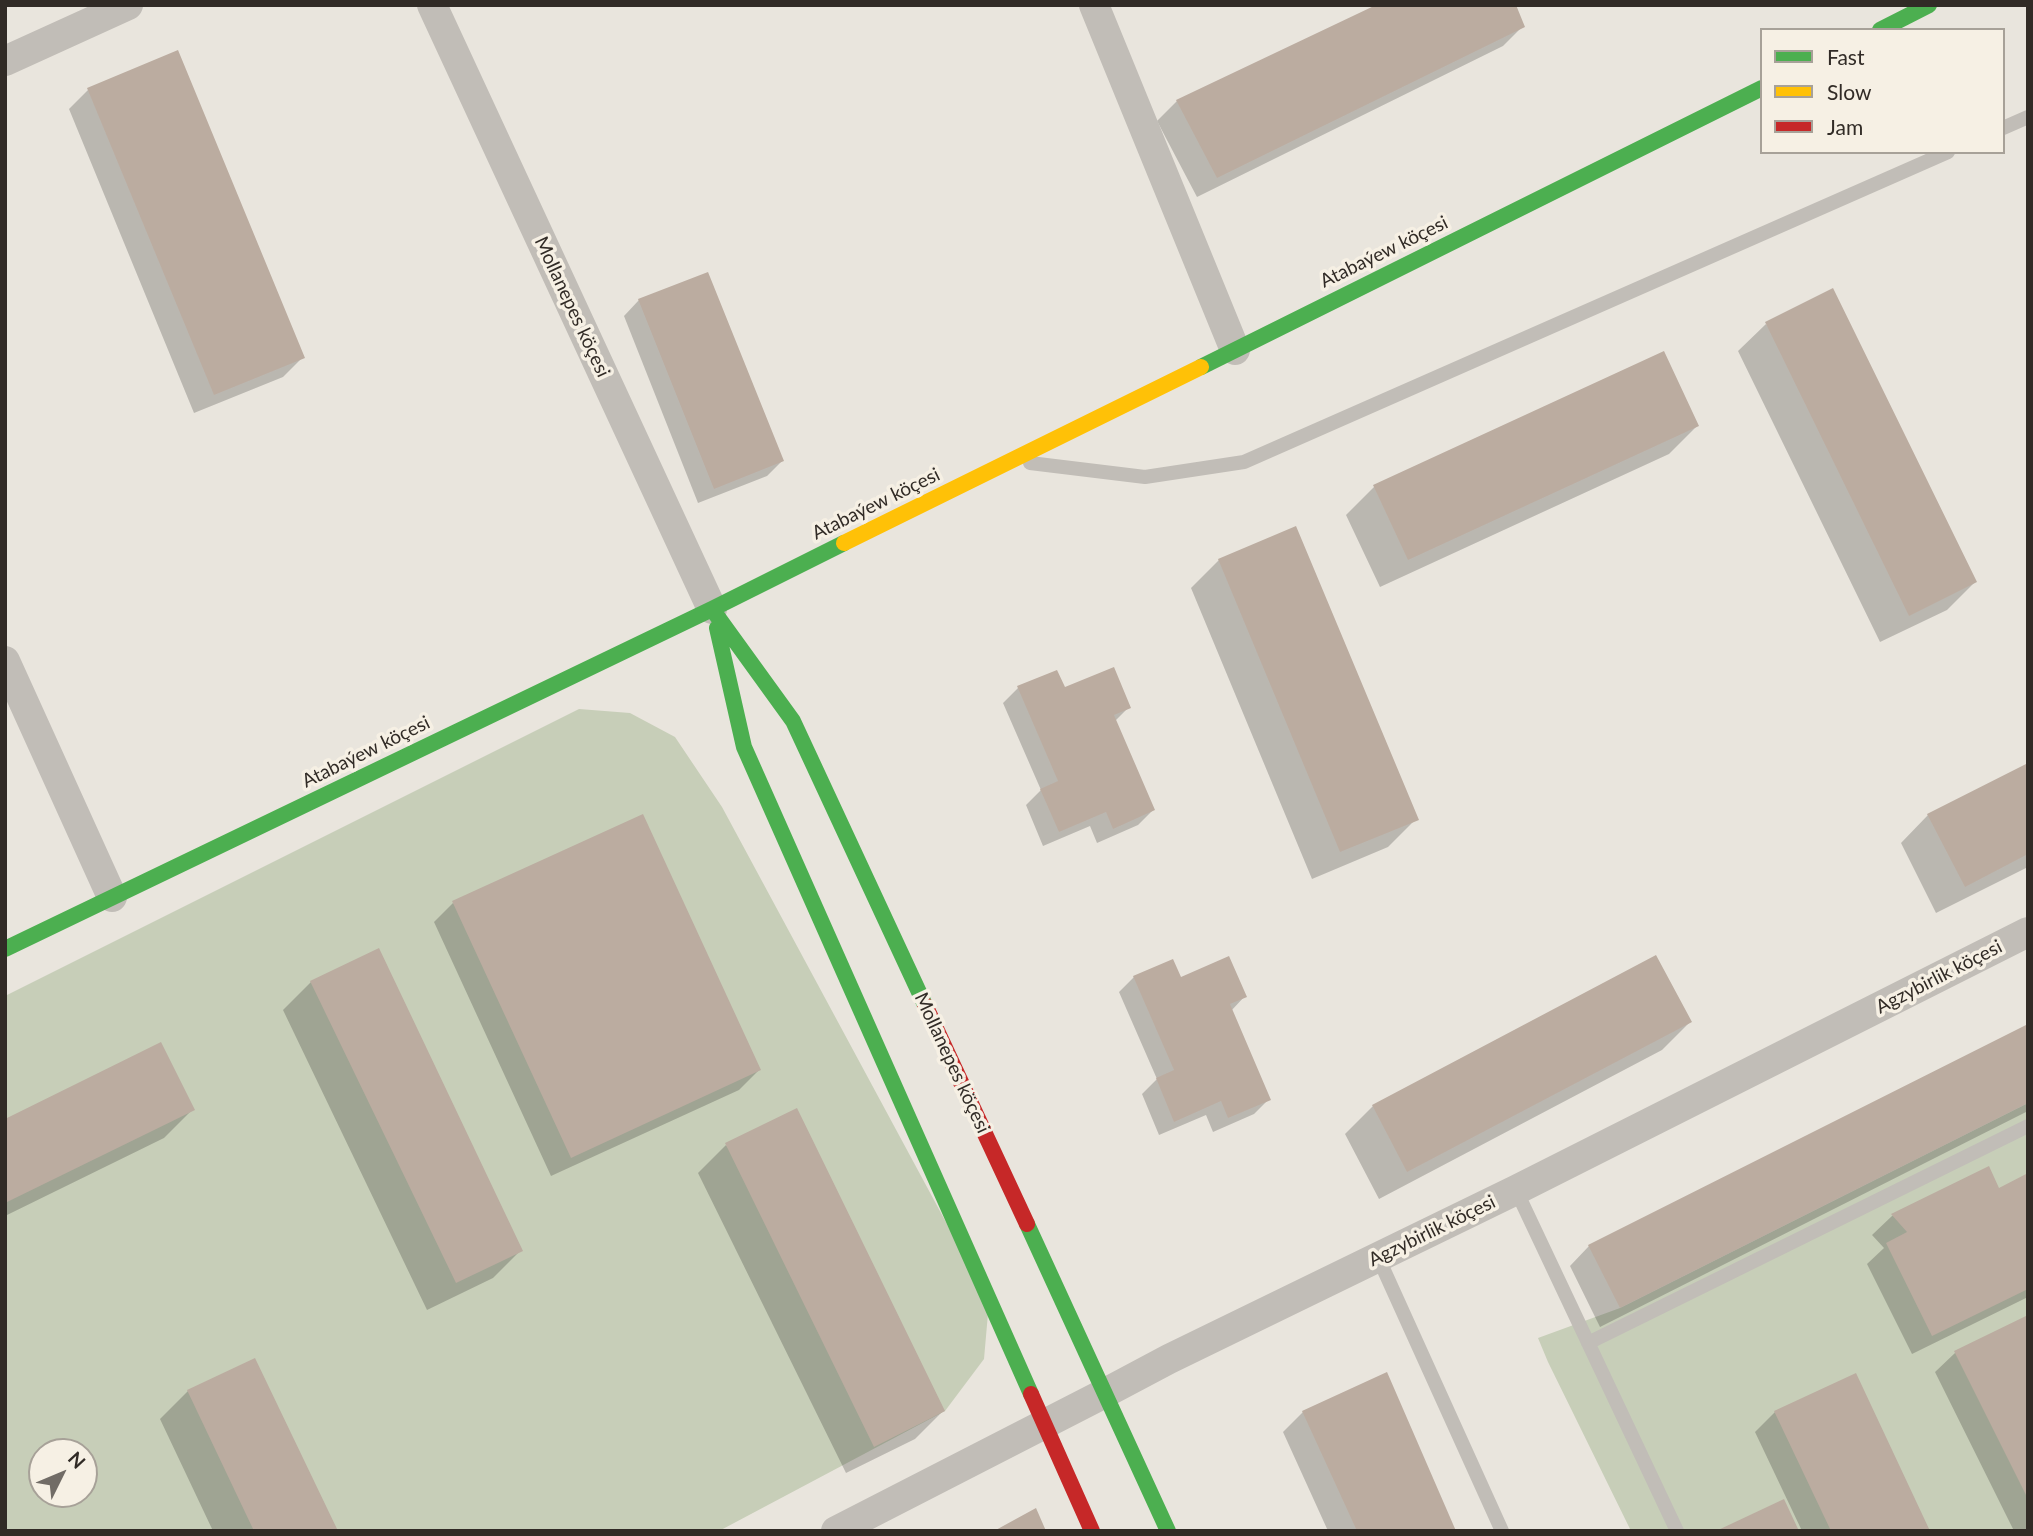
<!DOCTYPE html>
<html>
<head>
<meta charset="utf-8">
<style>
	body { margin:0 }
	#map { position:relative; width:2033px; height:1536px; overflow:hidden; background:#e9e5dd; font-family:Lato,sans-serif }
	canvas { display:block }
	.frame { position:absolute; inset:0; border:7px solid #312b26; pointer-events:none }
	.legend { position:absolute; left:1760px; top:28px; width:245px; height:126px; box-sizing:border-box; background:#f6f0e4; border:2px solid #a7a198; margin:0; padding:9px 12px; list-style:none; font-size:21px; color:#312b26 }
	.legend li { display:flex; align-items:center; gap:14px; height:35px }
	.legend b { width:35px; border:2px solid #a7a198 }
	.north { position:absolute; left:28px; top:1438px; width:70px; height:70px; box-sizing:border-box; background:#f6f0e4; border:2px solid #a7a198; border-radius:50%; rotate:47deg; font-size:19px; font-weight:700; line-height:28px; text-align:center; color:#312b26 }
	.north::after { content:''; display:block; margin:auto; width:24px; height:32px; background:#716c66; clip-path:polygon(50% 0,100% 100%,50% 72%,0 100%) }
</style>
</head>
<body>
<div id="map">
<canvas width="2033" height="1536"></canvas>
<div class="frame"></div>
<ul class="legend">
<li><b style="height:9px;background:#4caf50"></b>Fast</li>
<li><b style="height:9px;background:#ffc107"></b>Slow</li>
<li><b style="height:9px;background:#c62828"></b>Jam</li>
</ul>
<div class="north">N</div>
</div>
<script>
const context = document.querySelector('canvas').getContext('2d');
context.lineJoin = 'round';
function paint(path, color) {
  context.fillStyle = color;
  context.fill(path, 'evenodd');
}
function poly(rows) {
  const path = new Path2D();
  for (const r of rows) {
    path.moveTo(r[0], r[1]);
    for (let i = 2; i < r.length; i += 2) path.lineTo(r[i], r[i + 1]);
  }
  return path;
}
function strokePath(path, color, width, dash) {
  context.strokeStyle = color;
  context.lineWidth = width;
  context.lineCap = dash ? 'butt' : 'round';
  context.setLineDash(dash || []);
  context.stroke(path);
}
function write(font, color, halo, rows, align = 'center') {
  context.font = font + ' Lato,sans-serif';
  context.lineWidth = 7;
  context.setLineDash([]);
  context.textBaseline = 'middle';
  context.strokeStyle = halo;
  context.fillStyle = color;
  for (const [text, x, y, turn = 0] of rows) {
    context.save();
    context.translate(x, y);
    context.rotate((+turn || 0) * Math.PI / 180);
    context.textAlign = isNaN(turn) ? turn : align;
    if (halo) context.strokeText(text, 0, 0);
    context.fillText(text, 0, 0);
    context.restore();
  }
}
const green = poly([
	[579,709,630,713,675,737,722,807,989,1302,984,1359,945,1411,719,1531,5,1531,5,996],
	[42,1452,84,1452,84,1494,42,1494],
	[2028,1103,2028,1531,1631,1531,1548,1362,1538,1338,1620,1308]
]);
const shadow = poly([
	[1523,26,1503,46,1197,197,1157,121,1177,101],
	[88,90,303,357,283,377,194,413,69,109],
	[639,300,782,461,767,476,698,503,624,316],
	[1766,324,1975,582,1947,610,1880,642,1738,351],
	[1697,426,1669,454,1380,587,1346,515,1374,487],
	[1219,560,1416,819,1388,847,1312,879,1191,588],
	[1018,688,1129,707,1115,721,1153,810,1138,825,1097,843,1090,826,1043,846,1026,805,1041,790,1003,703],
	[2028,765,2028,867,1936,913,1901,843,1928,815],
	[453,903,759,1070,739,1090,551,1176,434,922],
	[1655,958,1690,1022,1662,1050,1379,1199,1345,1134,1373,1106],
	[1134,977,1180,979,1245,996,1231,1011,1269,1099,1254,1114,1213,1132,1206,1115,1159,1135,1142,1094,1157,1079,1119,992],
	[311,982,521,1250,493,1278,427,1310,283,1010],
	[2028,1026,2028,1111,1600,1327,1570,1266,1589,1246],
	[192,1110,164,1138,5,1216,5,1121],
	[726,1145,943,1411,915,1439,846,1473,698,1173],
	[1988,1168,1998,1190,2028,1175,2028,1297,1912,1354,1867,1264,1884,1248,1872,1235,1892,1216],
	[2028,1317,2028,1531,2014,1531,1935,1372,1955,1353],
	[1386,1375,1454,1531,1328,1531,1283,1432,1303,1412],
	[188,1391,336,1531,213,1531,160,1419],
	[1775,1412,1928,1531,1802,1531,1755,1432]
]);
const building = poly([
	[1376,5,1516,5,1525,27,1217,178,1176,100],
	[178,50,305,358,214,395,87,88],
	[708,272,784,461,714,489,638,299],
	[1833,288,1977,582,1909,616,1765,322],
	[1664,351,1699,426,1408,560,1373,485],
	[1296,526,1419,820,1340,852,1218,559],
	[1114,667,1131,708,1114,715,1155,810,1113,829,1106,812,1059,832,1040,789,1058,781,1017,686,1057,670,1065,687],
	[2028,763,2028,854,1965,887,1927,814],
	[643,814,761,1070,571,1158,452,901],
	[379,948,523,1251,456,1283,310,981],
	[1656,955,1692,1022,1407,1172,1372,1105],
	[1229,956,1247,997,1230,1004,1271,1100,1228,1118,1221,1101,1174,1122,1156,1078,1174,1070,1133,976,1173,959,1181,977],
	[2028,1024,2028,1103,1620,1308,1588,1245],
	[161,1042,195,1110,5,1203,5,1119],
	[797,1108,945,1411,874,1447,725,1143],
	[1989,1166,1999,1188,2028,1173,2028,1289,1932,1336,1886,1243,1907,1232,1891,1214],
	[2028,1315,2028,1499,1954,1351],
	[255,1358,338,1531,254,1531,187,1390],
	[1387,1372,1456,1531,1357,1531,1302,1411],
	[1856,1373,1930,1531,1831,1531,1774,1411],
	[1784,1499,1799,1531,1716,1531],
	[1036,1508,1046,1531,994,1531]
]);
const lane = poly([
	[2003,128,2028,117],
	[1030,463,1145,477,1244,462,1948,152],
	[1516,1190,1677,1531],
	[1378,1257,1502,1531],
	[1588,1343,2028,1126]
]);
const street = poly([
	[432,5,712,609],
	[1094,5,1235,350],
	[5,61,128,5],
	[5,661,112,897],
	[836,1531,1105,1393,1169,1359,1516,1190,2028,932]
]);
const fast = poly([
	[1880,30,1929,5],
	[1201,367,1762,88],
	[712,609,793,721,925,1005],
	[717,628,744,747,1031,1394],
	[5,949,712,609,844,543],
	[1027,1224,1168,1531]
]);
const slow = poly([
	[844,543,1201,367]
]);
const jam = poly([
	[925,1005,1027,1224],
	[1031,1394,1092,1531]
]);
const streetNames = [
	["Atabaýew köçesi",1384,252,-26],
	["Mollanepes köçesi",572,307,65],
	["Atabaýew köçesi",876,504,-26],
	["Atabaýew köçesi",366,752,-26],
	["Agzybirlik köçesi",1939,977,-27],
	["Mollanepes köçesi",952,1063,65],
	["Agzybirlik köçesi",1432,1231,-26]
];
paint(green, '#c7ceb8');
paint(shadow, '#0003');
paint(building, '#bbaca0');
strokePath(lane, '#c1bdb7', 14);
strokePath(street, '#c1bdb7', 30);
strokePath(fast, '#4caf50', 16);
strokePath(slow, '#ffc107', 16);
strokePath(jam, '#c62828', 16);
write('19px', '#312b26', '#f6f0e4', streetNames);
</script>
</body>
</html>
